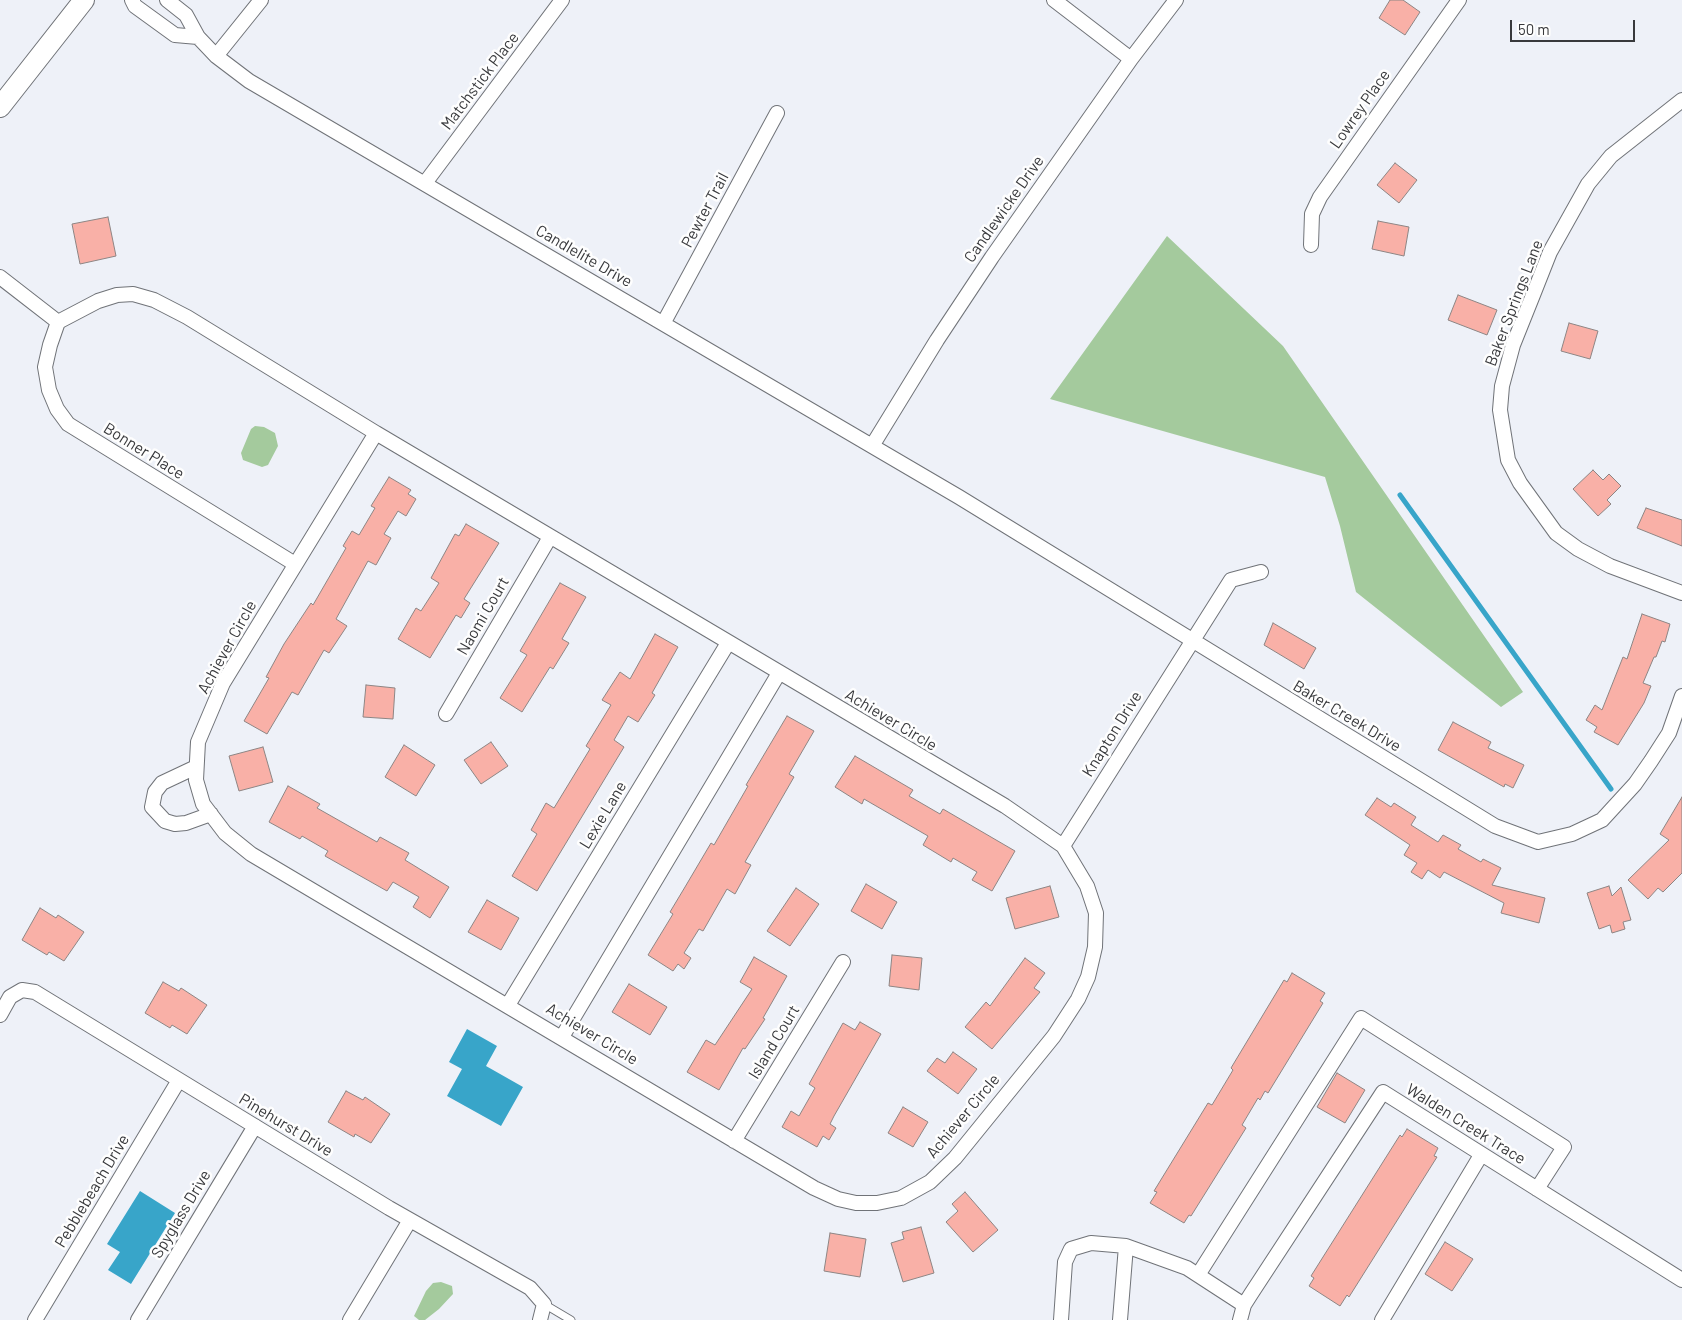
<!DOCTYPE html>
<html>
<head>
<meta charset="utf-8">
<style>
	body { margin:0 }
	#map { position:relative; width:1682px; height:1320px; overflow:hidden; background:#eef1f8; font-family:Barlow,sans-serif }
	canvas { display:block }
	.scale { position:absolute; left:1510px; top:20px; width:125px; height:22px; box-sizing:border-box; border:2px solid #38393c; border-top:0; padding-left:6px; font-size:15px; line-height:18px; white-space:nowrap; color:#38393c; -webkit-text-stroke:4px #fefefe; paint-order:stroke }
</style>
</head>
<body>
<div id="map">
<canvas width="1682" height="1320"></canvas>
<div class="scale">50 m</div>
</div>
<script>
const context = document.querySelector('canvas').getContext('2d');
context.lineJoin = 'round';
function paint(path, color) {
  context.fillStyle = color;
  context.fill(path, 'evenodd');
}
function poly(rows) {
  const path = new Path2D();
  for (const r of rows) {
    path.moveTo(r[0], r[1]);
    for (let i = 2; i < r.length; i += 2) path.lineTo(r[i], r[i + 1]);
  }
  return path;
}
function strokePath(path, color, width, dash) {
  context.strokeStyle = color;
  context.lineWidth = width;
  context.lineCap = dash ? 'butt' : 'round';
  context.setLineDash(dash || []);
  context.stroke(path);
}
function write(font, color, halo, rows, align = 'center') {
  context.font = font + ' Barlow,sans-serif';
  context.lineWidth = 5;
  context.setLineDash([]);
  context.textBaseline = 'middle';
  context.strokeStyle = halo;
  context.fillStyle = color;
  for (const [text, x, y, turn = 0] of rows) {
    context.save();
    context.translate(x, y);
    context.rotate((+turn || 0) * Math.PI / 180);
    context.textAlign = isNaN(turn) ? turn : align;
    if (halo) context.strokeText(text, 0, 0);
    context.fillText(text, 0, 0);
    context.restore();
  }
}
const green = poly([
	[1167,236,1283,346,1523,692,1501,707,1356,592,1340,526,1325,477,1050,399],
	[255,426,264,427,275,433,278,446,268,465,262,467,243,460,241,453,251,429],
	[441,1282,452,1286,453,1294,439,1309,425,1320,419,1320,414,1316,426,1291,433,1283]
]);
const water = poly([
	[467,1029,497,1046,486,1066,523,1087,501,1126,447,1096,462,1069,449,1062],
	[140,1191,175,1213,131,1284,108,1270,120,1252,107,1244]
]);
const stream = poly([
	[1400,495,1611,789]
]);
const building = poly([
	[1390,0,1403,0,1420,12,1405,35,1379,18,1390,0],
	[1395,163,1417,180,1399,203,1377,185,1395,163],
	[108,217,116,256,80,264,72,224,108,217],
	[1378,221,1409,227,1404,256,1372,249,1378,221],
	[1458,295,1497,310,1487,335,1448,320,1458,295],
	[1569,323,1598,331,1590,359,1561,351,1569,323],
	[1593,470,1603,480,1609,474,1621,486,1607,500,1611,504,1598,516,1573,489,1593,470],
	[389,477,411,490,408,494,416,499,406,516,398,511,384,534,391,538,376,565,368,561,336,619,347,626,329,653,324,650,298,695,292,692,267,734,244,721,269,678,266,677,284,644,311,603,313,605,346,548,343,546,352,531,359,535,375,508,371,506,389,477],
	[1646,508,1682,520,1682,546,1637,528,1646,508],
	[466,524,499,543,464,599,470,603,461,618,456,615,430,658,398,639,416,608,421,611,439,583,431,578,455,534,459,536,466,524],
	[560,583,586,597,562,639,569,643,553,669,550,667,522,712,500,698,527,655,520,651,560,583],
	[1642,614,1670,624,1665,642,1662,641,1656,657,1654,657,1643,683,1651,686,1644,703,1618,745,1594,732,1597,727,1586,720,1595,705,1602,710,1623,657,1627,659,1642,614],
	[1273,623,1316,648,1304,669,1264,645,1273,623],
	[655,634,678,647,652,693,655,695,638,722,628,716,614,740,624,747,537,891,512,876,537,834,531,830,546,803,554,808,590,749,586,746,611,705,602,700,620,672,630,679,655,634],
	[366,685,395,688,393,719,363,717,366,685],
	[787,716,814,731,789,774,794,777,745,862,751,865,735,894,727,889,703,931,699,929,684,953,691,958,684,969,678,964,673,971,648,955,673,914,670,912,685,887,711,843,714,845,748,786,746,785,787,716],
	[1453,722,1491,742,1488,748,1524,765,1513,788,1505,784,1504,787,1438,750,1453,722],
	[491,742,508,766,481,784,464,760,491,742],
	[404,745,435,765,416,796,385,777,404,745],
	[263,747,273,782,239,791,229,756,263,747],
	[855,756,913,790,909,796,940,814,943,809,1015,851,992,891,972,880,977,872,953,858,951,862,923,845,928,836,864,799,862,804,835,787,855,756],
	[288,786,320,804,317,808,377,842,380,837,409,853,405,860,449,887,430,918,413,907,419,897,393,882,387,891,325,856,328,851,302,836,300,839,269,822,288,786],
	[1682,797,1682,873,1663,892,1658,888,1648,899,1628,880,1669,840,1660,834,1682,797],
	[1377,798,1391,807,1394,803,1416,817,1411,825,1438,842,1443,835,1461,845,1458,849,1481,862,1483,859,1501,868,1492,885,1545,898,1539,923,1501,913,1504,903,1444,872,1440,878,1428,870,1422,879,1411,872,1417,863,1404,855,1410,845,1365,815,1377,798],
	[866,884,897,902,882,929,851,911,866,884],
	[1050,886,1059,917,1015,929,1006,898,1050,886],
	[1609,886,1612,896,1621,887,1631,920,1623,922,1625,929,1612,933,1610,925,1599,929,1587,893,1609,886],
	[796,888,819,904,790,946,767,931,796,888],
	[487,900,519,918,501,950,468,932,487,900],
	[40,908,56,918,58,915,84,932,64,961,49,952,47,955,22,940,40,908],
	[892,955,922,958,919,990,889,986,892,955],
	[754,957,787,976,763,1018,765,1019,745,1049,743,1048,719,1090,687,1072,706,1040,715,1045,752,989,740,982,754,957],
	[1025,958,1045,973,1034,988,1040,992,992,1049,965,1027,986,1002,990,1006,1025,958],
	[1292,973,1325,993,1320,1001,1323,1003,1268,1093,1265,1091,1260,1100,1258,1098,1242,1125,1246,1128,1191,1216,1189,1215,1184,1223,1150,1203,1157,1192,1154,1191,1208,1103,1212,1105,1233,1070,1231,1068,1284,980,1287,982,1292,973],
	[163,982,179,991,181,988,207,1005,187,1034,172,1025,170,1028,145,1013,163,982],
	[629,984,667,1007,650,1035,612,1012,629,984],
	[860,1022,881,1034,834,1116,830,1124,836,1128,829,1140,823,1136,817,1147,782,1127,791,1111,799,1116,815,1088,809,1084,843,1023,855,1030,860,1022],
	[953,1052,977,1069,958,1094,927,1071,937,1058,945,1063,953,1052],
	[1337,1073,1365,1090,1345,1123,1317,1107,1337,1073],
	[346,1091,363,1100,365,1097,390,1114,371,1143,355,1134,354,1137,328,1122,346,1091],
	[903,1107,928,1122,913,1147,888,1133,903,1107],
	[1407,1129,1438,1148,1434,1156,1437,1157,1349,1297,1347,1295,1340,1306,1309,1286,1314,1278,1311,1276,1400,1135,1402,1137,1407,1129],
	[965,1192,998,1230,973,1252,946,1222,958,1211,952,1204,965,1192],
	[921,1227,934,1273,903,1282,891,1243,904,1239,902,1232,921,1227],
	[830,1233,866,1239,860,1277,824,1271,830,1233],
	[1445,1242,1473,1259,1452,1291,1425,1274,1445,1242]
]);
const service = poly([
	[544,1304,571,1320]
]);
const minor = poly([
	[132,0,135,6,175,35,198,37],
	[167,0,186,15,198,37,216,56,249,81,959,497,1495,826,1538,842,1572,834,1602,820,1635,784,1651,761,1669,733,1682,696],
	[1054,0,1131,59],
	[216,56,261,0],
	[1682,100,1611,156,1588,184,1550,252,1533,295,1513,345,1502,386,1500,410,1508,460,1520,483,1556,533,1578,549,1610,566,1682,593],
	[425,183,562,0],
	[1311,245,1312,214,1320,197,1459,0],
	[0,277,58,322,98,301,117,295,133,294,154,300,187,317,376,433],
	[58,322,50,345,45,367,49,390,57,409,68,424,295,564],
	[664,322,777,113],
	[376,433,1005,806,1063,846,1087,886,1096,913,1095,947,1088,977,1078,999,1054,1036,955,1158,930,1182,901,1198,877,1203,856,1203,838,1199,814,1188,251,854,225,833,203,804,196,780,198,742,223,683,376,433],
	[872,446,937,340,992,257,1131,59,1176,0],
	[446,714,550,537],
	[196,767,162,783,155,792,152,807,165,821,175,824,186,823,211,814],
	[1063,846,1231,580,1261,572],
	[508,1005,728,643],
	[0,1015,10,997,22,990,35,992,389,1208,530,1288,544,1304,540,1320],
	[562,1037,779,673],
	[734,1141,843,962],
	[1198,1275,1361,1018,1564,1147,1537,1189],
	[35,1320,179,1080],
	[138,1320,255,1126],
	[350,1320,410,1220],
	[1061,1320,1065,1262,1071,1249,1091,1243,1126,1246,1187,1268,1244,1305],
	[1120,1320,1126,1246],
	[1240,1320,1244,1305,1251,1294,1383,1092,1682,1280],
	[1382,1320,1481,1155]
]);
const secondary = poly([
	[0,107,84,0]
]);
const streetNames = [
	["Matchstick Place",480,81,-53],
	["Lowrey Place",1360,109,-55],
	["Candlewicke Drive",1004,209,-55],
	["Pewter Trail",705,210,-62],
	["Candlelite Drive",584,256,30],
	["Baker Springs Lane",1514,303,-69],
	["Bonner Place",144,451,32],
	["Naomi Court",483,616,-60],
	["Achiever Circle",227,647,-61],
	["Baker Creek Drive",1347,716,31],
	["Achiever Circle",891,720,31],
	["Knapton Drive",1112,734,-58],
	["Lexie Lane",603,815,-59],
	["Achiever Circle",592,1034,31],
	["Island Court",774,1042,-59],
	["Achiever Circle",963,1116,-50],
	["Walden Creek Trace",1466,1124,32],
	["Pinehurst Drive",286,1125,31],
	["Pebblebeach Drive",92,1191,-59],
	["Spyglass Drive",181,1214,-59]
];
paint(green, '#a4ca9d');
paint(water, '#38a5c9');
strokePath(stream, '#38a5c9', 5);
paint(building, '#f9b0a7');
strokePath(building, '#8d8584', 1);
strokePath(service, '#707378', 9);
strokePath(minor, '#707378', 16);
strokePath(secondary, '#707378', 22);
strokePath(service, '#fff', 7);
strokePath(minor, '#fff', 14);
strokePath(secondary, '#fff', 20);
write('16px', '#38393c', '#fefefe', streetNames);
</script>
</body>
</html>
